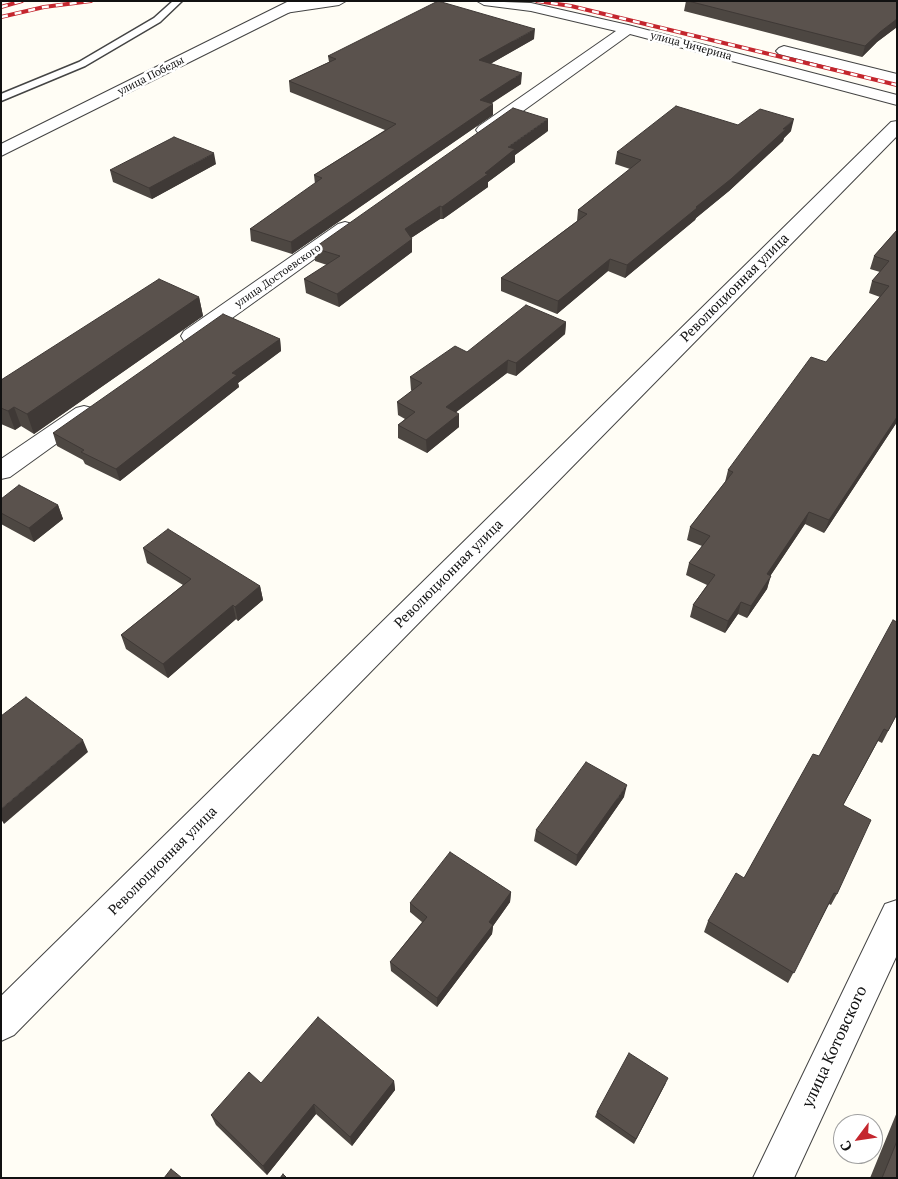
<!DOCTYPE html>
<html>
<head>
<meta charset="utf-8">
<style>
	body { margin:0 }
	#map { position:relative; width:898px; height:1179px; overflow:hidden; background:#fffdf5; font-family:"PT Serif",serif }
	canvas { display:block }
	.frame { position:absolute; inset:0; border:2px solid #111; pointer-events:none }
	.north { position:absolute; left:833px; top:1114px; width:50px; height:50px; box-sizing:border-box; background:#fff; border:1px solid #a0a0a0; border-radius:50%; rotate:239deg; font-size:14px; font-weight:700; line-height:20px; text-align:center; color:#111 }
	.north::after { content:''; display:block; margin:auto; width:18px; height:22px; background:#c4262e; clip-path:polygon(50% 0,100% 100%,50% 72%,0 100%) }
</style>
</head>
<body>
<div id="map">
<canvas width="898" height="1179"></canvas>
<div class="frame"></div>
<div class="north">С</div>
</div>
<script>
const context = document.querySelector('canvas').getContext('2d');
context.lineJoin = 'round';
function poly(rows) {
  const path = new Path2D();
  for (const r of rows) {
    path.moveTo(r[0], r[1]);
    for (let i = 2; i < r.length; i += 2) path.lineTo(r[i], r[i + 1]);
  }
  return path;
}
function strokePath(path, color, width, dash) {
  context.strokeStyle = color;
  context.lineWidth = width;
  context.lineCap = dash ? 'butt' : 'round';
  context.setLineDash(dash || []);
  context.stroke(path);
}
function paint(path, color) {
  context.fillStyle = color;
  context.fill(path, 'evenodd');
}
function write(font, color, halo, rows, align = 'center') {
  context.font = font + ' "PT Serif",serif';
  context.lineWidth = 5;
  context.setLineDash([]);
  context.textBaseline = 'middle';
  context.strokeStyle = halo;
  context.fillStyle = color;
  for (const [text, x, y, turn = 0] of rows) {
    context.save();
    context.translate(x, y);
    context.rotate((+turn || 0) * Math.PI / 180);
    context.textAlign = isNaN(turn) ? turn : align;
    if (halo) context.strokeText(text, 0, 0);
    context.fillText(text, 0, 0);
    context.restore();
  }
}
const service = poly([
	[173,1,182,1,160,22,85,66,1,101,1,94,79,62,154,18,173,1]
]);
const minor = poly([
	[308,1,346,1,339,5,285,13,280,12,278,9,280,6,308,1],
	[477,1,531,3,628,25,897,95,897,105,630,34,491,134,485,135,479,134,476,130,479,126,616,31,531,11,484,5,477,1],
	[784,46,897,74,897,84,779,54,776,51,779,48,784,46],
	[345,222,352,224,355,228,352,232,200,341,192,343,184,341,181,336,184,331,338,224,345,222],
	[84,406,92,408,96,413,92,418,10,477,1,479,1,459,76,408,84,406],
	[897,900,897,955,794,1178,753,1178,885,904,897,900]
]);
const tertiary = poly([
	[289,1,308,1,306,4,1,156,1,144,289,1],
	[897,121,897,136,14,1035,1,1041,1,996,891,122,897,121]
]);
const rail = poly([
	[537,1,571,6,897,85],
	[1,7,22,1],
	[1,17,44,7,91,1]
]);
const wall = poly([
	[686,1,897,1,897,27,877,42,862,57,684,11],
	[534,39,490,64,521,84,491,103,493,115,292,254,251,241,250,229,315,184,314,175,385,130,290,92,289,81,329,62,328,56],
	[738,125,791,131,784,138,783,141,729,191,696,218,695,220,625,278,608,271,557,314,501,291,501,278,577,221,578,210,630,169,615,164,617,152],
	[548,131,515,155,515,162,488,182,488,187,443,219,440,219,411,238,412,252,339,307,306,293,304,279,327,265,315,261,314,248],
	[216,164,152,199,113,182,110,170],
	[897,230,897,422,824,533,805,524,770,576,767,589,747,618,738,614,725,633,690,617,693,605,707,585,686,575,689,563,702,546,687,540,690,527,725,482,728,470,826,362,880,297,869,293,872,281,880,272,870,269,874,256],
	[199,297,203,316,34,434,21,426,15,430,1,424,1,380],
	[566,322,565,334,516,376,507,373,456,412,459,427,427,453,398,438,398,425,405,419,398,415,397,402,412,391,411,390,410,377,467,352],
	[280,339,281,351,238,383,239,387,120,481,85,464,83,460,57,446,53,433],
	[1,499,58,505,63,519,34,542,1,524],
	[143,548,260,586,263,600,238,621,236,619,168,678,126,649,121,635,183,585,147,563],
	[897,714,882,743,878,741,843,805,837,894,831,905,829,904,788,983,704,932,708,921,744,878,819,756],
	[624,797,576,866,534,841,536,830],
	[511,892,510,902,493,926,492,934,437,1007,391,971,390,962,422,922,410,912,410,903],
	[394,1081,395,1090,352,1146,316,1114,267,1175,216,1125,211,1115,261,1083],
	[666,1083,634,1144,595,1117,597,1112],
	[897,1112,897,1178,870,1178]
]);
const shadedWall = poly([
	[897,19,897,27,877,42,862,57,865,46,880,32],
	[535,29,534,39,478,71,479,60],
	[522,73,521,84,480,111,480,100],
	[493,104,493,115,292,254,291,242],
	[548,119,548,131,515,155,515,162,488,182,488,187,443,219,442,207,485,173,508,147],
	[794,119,791,131,784,138,783,141,729,191,696,218,695,220,625,278,627,265,696,207],
	[214,153,216,164,152,199,149,188],
	[440,206,440,219,405,242,405,229],
	[412,239,412,252,339,307,337,294],
	[610,259,608,271,557,314,558,301],
	[199,297,203,316,34,434,27,414],
	[566,322,565,334,516,376,516,363],
	[280,339,281,351,238,383,239,387,120,481,116,469,232,373],
	[508,360,507,373,446,420,446,407],
	[14,407,21,426,15,430,8,411],
	[459,414,459,427,427,453,426,440],
	[897,417,897,422,824,533,829,520],
	[58,505,63,519,34,542,29,528],
	[809,512,805,524,763,587,767,574],
	[771,576,767,589,747,618,751,606],
	[260,586,263,600,238,621,235,607],
	[741,602,738,614,725,633,728,621],
	[233,605,236,619,168,678,163,664],
	[83,740,88,752,4,824,1,819,1,809],
	[627,785,624,797,576,866,577,855],
	[511,892,510,902,493,926,492,934,437,1007,437,998,489,922],
	[394,1081,395,1090,352,1146,350,1137],
	[314,1104,316,1114,267,1175,263,1166]
]);
const building = poly([
	[438,1,535,29,479,60,522,73,480,100,493,104,291,242,250,229,322,178,314,175,396,124,289,81,336,59,328,56,438,1],
	[688,1,897,1,897,19,880,32,865,46,688,1],
	[676,106,738,125,760,109,794,119,783,129,786,129,731,179,696,207,697,208,627,265,610,259,558,301,501,278,587,214,578,210,641,160,617,152,676,106],
	[513,108,548,119,508,147,515,149,485,173,488,174,442,207,440,206,405,229,412,239,337,294,304,279,340,256,314,248,513,108],
	[174,137,214,153,149,188,110,170,174,137],
	[897,230,897,417,829,520,809,512,767,574,771,576,751,606,741,602,728,621,693,605,715,575,689,563,710,536,690,527,733,472,728,470,811,357,826,362,889,286,872,281,889,261,874,256,897,230],
	[159,279,199,297,27,414,14,407,8,411,1,408,1,380,159,279],
	[526,305,566,322,516,363,508,360,446,407,459,414,426,440,398,425,415,412,397,402,422,383,410,377,455,346,467,352,526,305],
	[223,314,280,339,232,373,237,375,116,469,81,452,84,450,53,433,223,314],
	[19,485,58,505,29,528,1,513,1,499,19,485],
	[168,529,260,586,235,607,233,605,163,664,121,635,191,579,143,548,168,529],
	[893,620,897,622,897,714,888,731,884,729,843,805,871,820,837,894,834,893,794,973,708,921,736,873,744,878,813,754,819,756,893,620],
	[26,697,83,740,1,809,1,716,26,697],
	[586,762,627,785,577,855,536,830,586,762],
	[450,852,511,892,489,922,493,925,437,998,390,962,427,917,410,903,450,852],
	[318,1017,394,1081,350,1137,314,1104,263,1166,211,1115,249,1072,261,1083,318,1017],
	[629,1053,668,1078,636,1139,597,1112,629,1053],
	[897,1141,897,1178,882,1178,897,1141],
	[171,1169,182,1178,164,1178,171,1169],
	[283,1174,287,1178,280,1178,283,1174]
]);
const farStreetnames = [
	["улица Чичерина",691,46,15],
	["улица Победы",151,76,-27],
	["улица Достоевского",278,276,-35]
];
const streetNames = [
	["Революционная улица",735,288,-45],
	["Революционная улица",449,574,-45],
	["Революционная улица",163,861,-45]
];
const nearStreetnames = [
	["улица Котовского",835,1047,-65]
];
strokePath(service, '#444', 3);
strokePath(minor, '#444', 2);
strokePath(tertiary, '#444', 2);
paint(service, '#fff');
paint(minor, '#fff');
paint(tertiary, '#fff');
strokePath(rail, '#c4262e', 4);
strokePath(rail, '#fff', 2.5, [7]);
paint(wall, '#4d4742');
paint(shadedWall, '#3f3936');
paint(building, '#5a524d');
strokePath(building, '#3f3936', 1);
write('11px', '#111', '#fff', farStreetnames);
write('14px', '#111', '#fff', streetNames);
write('16px', '#111', '#fff', nearStreetnames);
</script>
</body>
</html>
